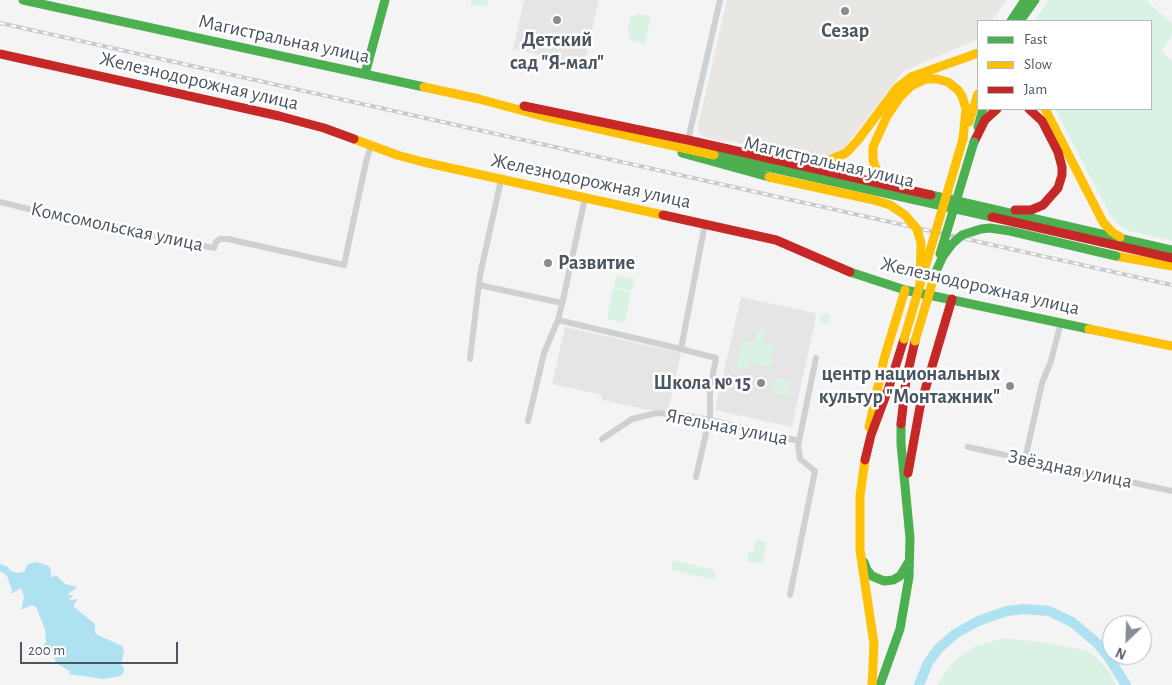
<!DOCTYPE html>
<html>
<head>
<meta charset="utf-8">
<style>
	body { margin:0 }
	#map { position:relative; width:1172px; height:685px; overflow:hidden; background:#f4f4f4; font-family:"Alegreya Sans",sans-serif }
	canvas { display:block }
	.legend { position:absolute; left:977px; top:20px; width:175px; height:90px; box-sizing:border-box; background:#fff; border:1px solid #b7bbc0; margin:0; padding:6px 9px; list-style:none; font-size:15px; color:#4a5661 }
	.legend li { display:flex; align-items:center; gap:10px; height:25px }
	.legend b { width:25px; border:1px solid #b7bbc0 }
	.north { position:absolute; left:1102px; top:615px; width:50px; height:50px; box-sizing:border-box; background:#fff; border:1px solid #b7bbc0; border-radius:50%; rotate:204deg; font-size:14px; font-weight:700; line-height:20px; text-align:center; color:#4a5661 }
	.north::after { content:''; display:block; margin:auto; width:18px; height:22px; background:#868d94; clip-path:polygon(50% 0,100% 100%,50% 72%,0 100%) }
	.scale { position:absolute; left:20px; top:642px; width:158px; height:22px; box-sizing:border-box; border:2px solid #4a5661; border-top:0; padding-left:6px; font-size:15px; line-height:18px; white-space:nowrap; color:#4a5661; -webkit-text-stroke:4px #fff; paint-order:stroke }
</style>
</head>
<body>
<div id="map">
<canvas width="1172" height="685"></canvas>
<ul class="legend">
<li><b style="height:6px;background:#4caf50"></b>Fast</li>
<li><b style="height:6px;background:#ffc107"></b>Slow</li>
<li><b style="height:6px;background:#c62828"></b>Jam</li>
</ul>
<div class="north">N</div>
<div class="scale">200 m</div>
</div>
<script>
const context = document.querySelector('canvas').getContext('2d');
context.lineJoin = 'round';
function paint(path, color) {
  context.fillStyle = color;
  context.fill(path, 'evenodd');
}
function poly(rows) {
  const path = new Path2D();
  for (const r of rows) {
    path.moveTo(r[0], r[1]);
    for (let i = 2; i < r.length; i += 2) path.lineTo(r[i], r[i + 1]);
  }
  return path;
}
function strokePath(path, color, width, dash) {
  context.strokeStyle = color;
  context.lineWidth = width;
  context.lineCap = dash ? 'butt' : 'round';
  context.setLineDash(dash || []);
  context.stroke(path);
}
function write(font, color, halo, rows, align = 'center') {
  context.font = font + ' "Alegreya Sans",sans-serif';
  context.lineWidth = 5;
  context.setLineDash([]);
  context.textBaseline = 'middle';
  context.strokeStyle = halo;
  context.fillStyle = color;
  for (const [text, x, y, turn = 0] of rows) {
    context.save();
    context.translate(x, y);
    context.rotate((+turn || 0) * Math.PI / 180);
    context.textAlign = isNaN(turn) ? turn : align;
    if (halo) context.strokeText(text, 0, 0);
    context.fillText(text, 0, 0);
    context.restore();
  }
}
const commercial = poly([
	[727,0,1006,0,991,21,978,21,978,38,976,40,904,71,844,148,838,153,825,158,803,160,767,152,760,148,734,142,721,141,704,137,699,133,698,126]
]);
const education = poly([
	[524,0,599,0,584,65,513,49],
	[741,297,815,313,816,317,792,427,715,410],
	[565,327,681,353,668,410,649,410,602,400,602,395,552,384]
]);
const green = poly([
	[471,0,488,0,487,7,471,4],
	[1049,0,1146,0,1172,24,1172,36,1161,51,1172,61,1172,241,1130,231,1122,228,1116,223,1110,215,1055,109,1151,109,1151,21,1034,21],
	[636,13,651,16,645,44,629,40,630,34,627,33,631,15,636,16],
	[616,275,635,279,632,291,614,287],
	[613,288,631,292,625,323,607,319],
	[821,313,831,315,828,324,819,322],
	[762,329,766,329,763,343,775,346,770,367,749,362,747,369,736,367,742,340,755,343,757,331,761,331],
	[775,378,792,382,788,397,771,393],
	[756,539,767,542,762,562,759,564,747,561,749,551,753,552],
	[672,560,714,570,716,580,672,570],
	[1005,638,1056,644,1087,651,1096,657,1110,673,1116,685,937,685,953,662,962,655,976,646]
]);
const water = poly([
	[37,562,49,566,51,571,51,577,57,576,65,584,77,587,67,595,73,595,69,600,78,599,74,604,74,607,95,624,95,632,98,635,122,646,124,652,121,664,124,668,123,674,120,676,104,679,68,674,71,672,56,663,53,653,43,646,46,642,45,629,36,607,32,605,21,610,24,597,21,588,11,594,12,590,7,576,0,571,0,564,8,567,11,571,18,573,24,572,28,564]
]);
const river = poly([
	[919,685,928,663,938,649,955,634,978,621,1007,611,1024,609,1049,611,1072,622,1098,644,1109,658,1126,685]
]);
const street = poly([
	[688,140,720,0],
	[0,202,73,220,102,224,214,248,216,242,220,239,228,239,344,265,366,162,371,145],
	[479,285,562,303],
	[558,320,681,349],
	[470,359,480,275,501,180],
	[528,421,544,353,558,320,563,300,585,198],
	[602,439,632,419,657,413,681,415,710,420,799,441],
	[968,447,1172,491],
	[1025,459,1042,383,1051,361,1061,322],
	[696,477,710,416,710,390,716,358,681,349,705,224],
	[790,595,815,471,800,459,798,446,816,358]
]);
const fast = poly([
	[23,0,424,87],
	[1011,21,1025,0],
	[1020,21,1035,0],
	[365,74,385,0],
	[978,127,983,109],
	[682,153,769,177],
	[714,155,992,217],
	[931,195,1172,250],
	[850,272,905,290,1089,329],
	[864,562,867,570,872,576,884,581,893,580,900,576,908,563],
	[880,685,900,629,909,577,910,538,901,444,901,424]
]);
const slow = poly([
	[424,87,479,99,542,116,714,155],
	[1045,109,1103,222,1112,232,1120,237],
	[969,122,978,94],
	[354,139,397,155,423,162,663,215],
	[808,164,825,162,846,153,858,140,897,88,911,77,978,53],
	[895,183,882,176,876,169,873,160,873,147,887,116,900,97,911,86,926,79,937,79,948,82,958,90,962,96,966,109,963,139],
	[1116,256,1172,266],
	[1089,329,1172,346],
	[869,427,884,359,905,290],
	[865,460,860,496,860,550,874,644,872,685]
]);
const jam = poly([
	[0,54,279,116,324,128,354,139],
	[524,106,688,140,931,195],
	[974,142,985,120,997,109],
	[1015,210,1031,210,1043,205,1058,188,1062,175,1062,167,1058,152,1042,121,1029,109],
	[663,215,776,240,850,272],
	[992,217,1172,258],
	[901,424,906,380,915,341],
	[865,460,871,435,889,387,904,339],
	[908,473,920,407,952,299]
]);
const rail = poly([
	[0,23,1172,285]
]);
const fastBridge = poly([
	[940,254,974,142],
	[933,278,943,256,952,244,962,235,981,229,990,228,1010,231,1116,256]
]);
const slowBridge = poly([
	[769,177,874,200,890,205,905,215,917,229,921,243,920,282],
	[904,339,963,139],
	[915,341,935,274]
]);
const markers = [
	[845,11,5,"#868d94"],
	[557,20,5,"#868d94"],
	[548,263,5,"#868d94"],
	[761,383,5,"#868d94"],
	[1010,386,5,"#868d94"]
];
const poiNames = [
	["Сезар",845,31],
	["Детский",557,40],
	["сад \"Я-мал\"",557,63],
	["Развитие",558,263,"left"],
	["центр национальных",1000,374,"right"],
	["культур \"Монтажник\"",1000,397,"right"],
	["Школа № 15",751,383,"right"]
];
const streetNames = [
	["Магистральная улица",284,39,12],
	["Железнодорожная улица",199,81,13],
	["Магистральная улица",829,162,13],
	["Железнодорожная улица",591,181,12],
	["Комсомольская улица",117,227,12],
	["Железнодорожная улица",980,286,13],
	["Ягельная улица",727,427,11],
	["Звёздная улица",1070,469,12]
];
paint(commercial, '#e8e7e3');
paint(education, '#e6e5e6');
paint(green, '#d9f2e3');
paint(water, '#aee2f0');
strokePath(river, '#aee2f0', 10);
strokePath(street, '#ced0d2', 6);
strokePath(fast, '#4caf50', 9);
strokePath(slow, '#ffc107', 9);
strokePath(jam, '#c62828', 9);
strokePath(rail, '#c9cacc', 4);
strokePath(rail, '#fff', 2, [5.5]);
strokePath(fastBridge, '#4caf50', 9);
strokePath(slowBridge, '#ffc107', 9);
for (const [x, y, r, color] of markers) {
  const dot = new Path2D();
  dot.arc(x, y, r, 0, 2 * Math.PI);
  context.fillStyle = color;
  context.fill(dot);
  strokePath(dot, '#fff', 2);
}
write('bold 20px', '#4a5661', '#fff', poiNames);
write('20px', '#4a5661', '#fff', streetNames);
</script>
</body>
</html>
